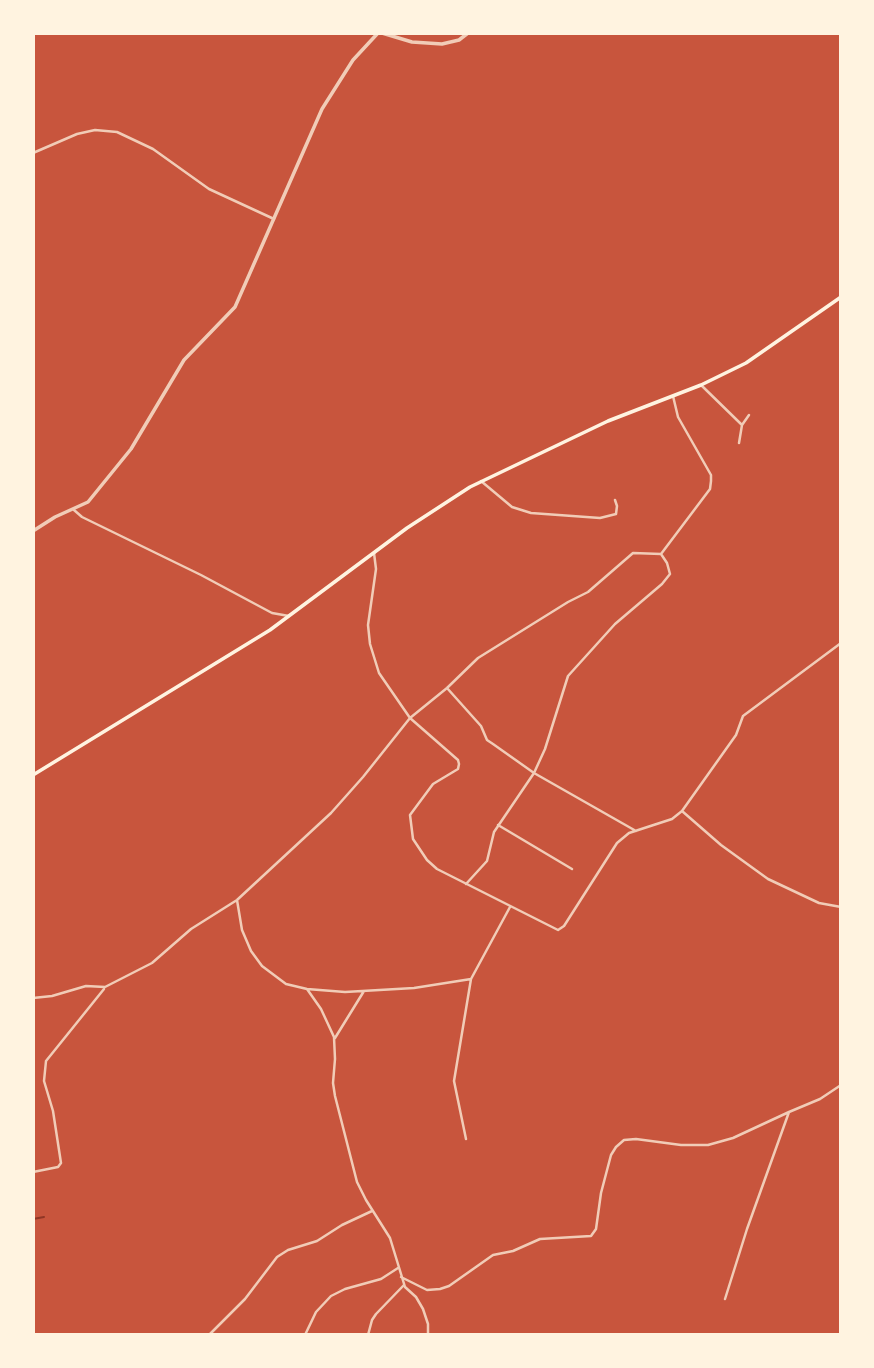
<!DOCTYPE html>
<html>
<head>
<meta charset="utf-8">
<style>
	body { margin:0 }
	#map { position:relative; width:874px; height:1368px; overflow:hidden; background:#c8553d; font-family:Helvetica,sans-serif }
	canvas { display:block }
	.frame { position:absolute; inset:0; border:35px solid #fff3e0; pointer-events:none }
</style>
</head>
<body>
<div id="map">
<canvas width="874" height="1368"></canvas>
<div class="frame"></div>
</div>
<script>
const context = document.querySelector('canvas').getContext('2d');
context.lineJoin = 'round';
function poly(rows) {
  const path = new Path2D();
  for (const r of rows) {
    path.moveTo(r[0], r[1]);
    for (let i = 2; i < r.length; i += 2) path.lineTo(r[i], r[i + 1]);
  }
  return path;
}
function strokePath(path, color, width, dash) {
  context.strokeStyle = color;
  context.lineWidth = width;
  context.lineCap = dash ? 'butt' : 'round';
  context.setLineDash(dash || []);
  context.stroke(path);
}
const stream = poly([
	[33,1219,44,1217]
]);
const minor = poly([
	[33,153,77,134,95,130,117,132,153,149,209,189,274,219],
	[701,385,742,425,739,443],
	[742,425,749,415],
	[481,481,512,507,531,513,600,518,616,514,617,506,615,500],
	[74,510,82,517,201,575,272,613,289,616],
	[374,553,376,569,368,625,370,644,379,673,410,718,458,760,459,764,458,769,433,784,410,815,413,839,427,860,437,869,558,930,564,926,617,843,629,833,672,819,682,811,736,735,743,716,841,643],
	[661,554,710,489,711,481,711,475,678,417,673,396],
	[447,688,481,726,487,740,493,744,534,773,636,831],
	[682,811,721,845,768,879,819,903,841,907],
	[498,825,572,869],
	[466,884,487,861,494,832,534,773,545,749,568,676,615,624,662,584,670,574,667,563,661,554],
	[237,900,242,930,251,951,262,966,286,984,307,989,345,992,414,988,471,979],
	[307,989,321,1009,334,1037,335,1059,333,1083,335,1096,357,1182,366,1200,390,1238,405,1287,416,1297,423,1309,428,1324,428,1335],
	[33,998,52,996,86,986,105,987,152,963,191,929,237,900,331,813,363,777,410,718,447,688,478,658,568,602,588,592,633,553,661,554],
	[335,1038,364,991],
	[466,1139,454,1081,471,979,510,907],
	[33,1172,58,1167,61,1163,53,1111,44,1081,46,1061,104,989],
	[401,1277,427,1290,440,1289,449,1286,493,1255,513,1251,540,1239,591,1236,596,1229,601,1193,611,1155,616,1147,624,1140,636,1139,681,1145,708,1145,733,1138,789,1112],
	[725,1299,747,1229,789,1112,820,1099,841,1085],
	[209,1335,245,1299,277,1257,288,1250,317,1241,342,1225,372,1211],
	[305,1335,316,1312,331,1296,345,1289,381,1279,398,1268],
	[368,1335,372,1320,376,1314,404,1285]
]);
const tertiary = poly([
	[382,33,412,42,442,44,459,40,468,33],
	[33,531,55,517,88,502,131,449,184,360,235,307,322,109,353,60,378,33]
]);
const secondary = poly([
	[33,775,270,630,407,528,470,487,608,421,701,385,746,363,841,297]
]);
strokePath(stream, '#8f3625', 2);
strokePath(minor, '#f1ccb7', 2.5);
strokePath(tertiary, '#f1ccb7', 3.5);
strokePath(secondary, '#fff3e0', 3.5);
</script>
</body>
</html>
